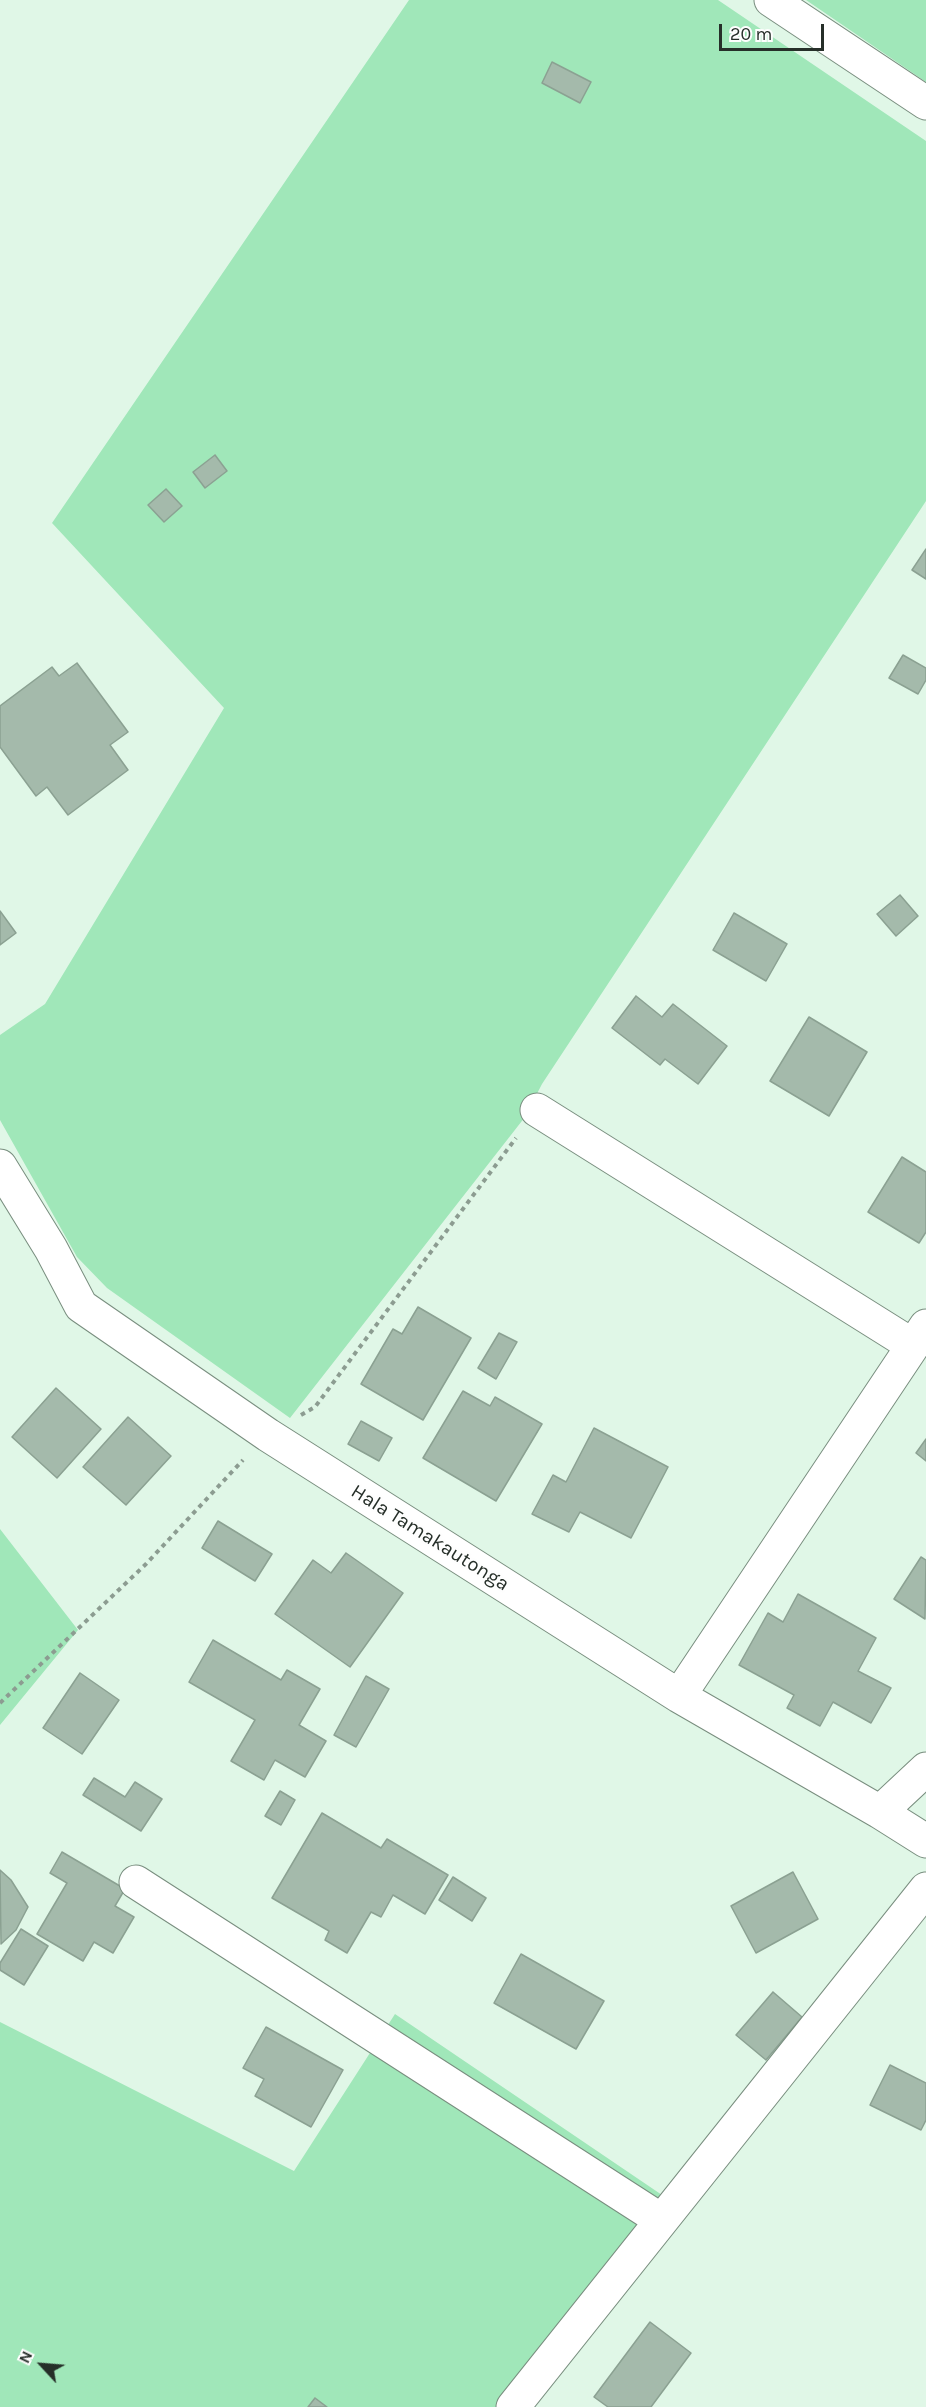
<!DOCTYPE html>
<html>
<head>
<meta charset="utf-8">
<style>
	body { margin:0 }
	#map { position:relative; width:926px; height:2407px; overflow:hidden; background:#e0f7e7; font-family:Karla,sans-serif }
	canvas { display:block }
	.north { position:absolute; left:12px; top:2335px; width:60px; height:60px; -webkit-text-stroke:4px #fefefe; paint-order:stroke; rotate:296deg; font-size:16px; font-weight:700; line-height:24px; text-align:center; color:#262f29 }
	.north::after { content:''; display:block; margin:auto; width:21px; height:27px; background:#262f29; clip-path:polygon(50% 0,100% 100%,50% 72%,0 100%) }
	.scale { position:absolute; left:719px; top:24px; width:105px; height:27px; box-sizing:border-box; border:3px solid #262f29; border-top:0; padding-left:8px; font-size:18px; line-height:21px; white-space:nowrap; color:#262f29; -webkit-text-stroke:4px #fefefe; paint-order:stroke }
</style>
</head>
<body>
<div id="map">
<canvas width="926" height="2407"></canvas>
<div class="north">N</div>
<div class="scale">20 m</div>
</div>
<script>
const context = document.querySelector('canvas').getContext('2d');
context.lineJoin = 'round';
function paint(path, color) {
  context.fillStyle = color;
  context.fill(path, 'evenodd');
}
function poly(rows) {
  const path = new Path2D();
  for (const r of rows) {
    path.moveTo(r[0], r[1]);
    for (let i = 2; i < r.length; i += 2) path.lineTo(r[i], r[i + 1]);
  }
  return path;
}
function strokePath(path, color, width, dash) {
  context.strokeStyle = color;
  context.lineWidth = width;
  context.lineCap = dash ? 'butt' : 'round';
  context.setLineDash(dash || []);
  context.stroke(path);
}
function write(font, color, halo, rows, align = 'center') {
  context.font = font + ' Karla,sans-serif';
  context.lineWidth = 5;
  context.setLineDash([]);
  context.textBaseline = 'middle';
  context.strokeStyle = halo;
  context.fillStyle = color;
  for (const [text, x, y, turn = 0] of rows) {
    context.save();
    context.translate(x, y);
    context.rotate((+turn || 0) * Math.PI / 180);
    context.textAlign = isNaN(turn) ? turn : align;
    if (halo) context.strokeText(text, 0, 0);
    context.fillText(text, 0, 0);
    context.restore();
  }
}
const green = poly([
	[409,0,718,0,926,141,926,501,542,1084,525,1117,290,1418,107,1288,77,1257,0,1120,0,1035,45,1004,224,708,52,523],
	[806,0,926,0,926,82],
	[0,1529,78,1630,0,1725],
	[395,2014,662,2195,497,2407,0,2407,0,2022,294,2171]
]);
const building = poly([
	[552,62,591,82,580,103,542,83,552,62],
	[215,455,227,471,205,488,193,472,215,455],
	[166,489,182,506,164,522,148,505,166,489],
	[926,549,926,579,912,570,926,549],
	[903,655,926,668,926,680,918,694,889,678,903,655],
	[77,663,128,732,110,745,128,770,68,815,47,787,36,796,0,747,0,706,52,667,59,676,77,663],
	[900,895,918,916,896,936,877,914,900,895],
	[0,911,16,933,0,945,0,911],
	[734,913,787,944,766,981,713,950,734,913],
	[636,996,662,1017,673,1004,727,1046,698,1084,665,1059,660,1065,612,1028,636,996],
	[809,1017,867,1052,829,1116,770,1081,809,1017],
	[902,1157,926,1172,926,1232,919,1243,868,1212,902,1157],
	[418,1307,471,1338,423,1420,361,1384,393,1329,402,1334,418,1307],
	[499,1333,517,1342,496,1379,478,1368,499,1333],
	[56,1388,101,1429,57,1478,12,1437,56,1388],
	[463,1391,490,1406,495,1397,542,1424,496,1501,423,1458,463,1391],
	[128,1417,171,1456,126,1505,83,1467,128,1417],
	[361,1421,392,1438,379,1461,348,1444,361,1421],
	[594,1428,668,1467,631,1538,580,1512,569,1532,532,1514,553,1475,566,1482,594,1428],
	[926,1439,926,1461,916,1453,926,1439],
	[218,1521,272,1554,255,1581,202,1548,218,1521],
	[346,1553,403,1593,350,1667,275,1614,313,1560,331,1573,346,1553],
	[921,1557,926,1560,925,1619,894,1599,921,1557],
	[798,1594,876,1638,858,1671,891,1688,871,1723,833,1702,820,1726,787,1708,794,1695,739,1665,768,1613,783,1622,798,1594],
	[213,1640,281,1680,287,1670,320,1689,299,1725,326,1741,305,1777,275,1760,264,1780,231,1761,255,1720,189,1682,213,1640],
	[80,1673,119,1700,82,1754,43,1728,80,1673],
	[366,1676,389,1689,356,1747,334,1735,366,1676],
	[94,1778,125,1797,135,1782,162,1799,141,1831,83,1795,94,1778],
	[280,1791,295,1800,281,1825,265,1816,280,1791],
	[322,1813,381,1848,387,1839,448,1875,425,1914,393,1895,381,1917,371,1912,347,1953,325,1940,329,1931,272,1898,322,1813],
	[62,1852,125,1889,115,1906,134,1917,113,1953,94,1942,83,1961,37,1934,67,1883,50,1873,62,1852],
	[0,1870,11,1880,28,1907,16,1930,1,1944,0,1870],
	[793,1872,818,1919,756,1953,731,1906,793,1872],
	[453,1877,486,1898,472,1921,439,1900,453,1877],
	[21,1929,48,1946,24,1985,0,1970,0,1963,21,1929],
	[521,1954,604,2001,576,2049,494,2003,521,1954],
	[773,1992,802,2017,766,2060,736,2035,773,1992],
	[266,2027,343,2070,311,2127,255,2096,264,2079,243,2068,266,2027],
	[890,2065,926,2083,926,2120,921,2130,870,2105,890,2065],
	[650,2322,691,2353,651,2407,608,2407,594,2397,650,2322],
	[315,2398,327,2407,308,2407,315,2398]
]);
const path = poly([
	[301,1415,315,1407,516,1138],
	[0,1703,146,1564,243,1460]
]);
const minor = poly([
	[771,0,926,103],
	[537,1110,912,1345],
	[0,1166,51,1249,81,1306,268,1435,679,1696,880,1812,926,1841],
	[679,1696,926,1326],
	[880,1812,926,1769],
	[136,1882,661,2220],
	[513,2407,926,1889]
]);
const streetNames = [
	["Hala Tamakautonga",430,1538,32]
];
paint(green, '#a0e7b9');
paint(building, '#a4baab');
strokePath(building, '#8ba192', 1.5);
strokePath(minor, '#798e7f', 35);
strokePath(path, '#8c9c91', 4, [4.5, 4.5]);
strokePath(minor, '#fff', 33);
write('20px', '#262f29', '#fefefe', streetNames);
</script>
</body>
</html>
